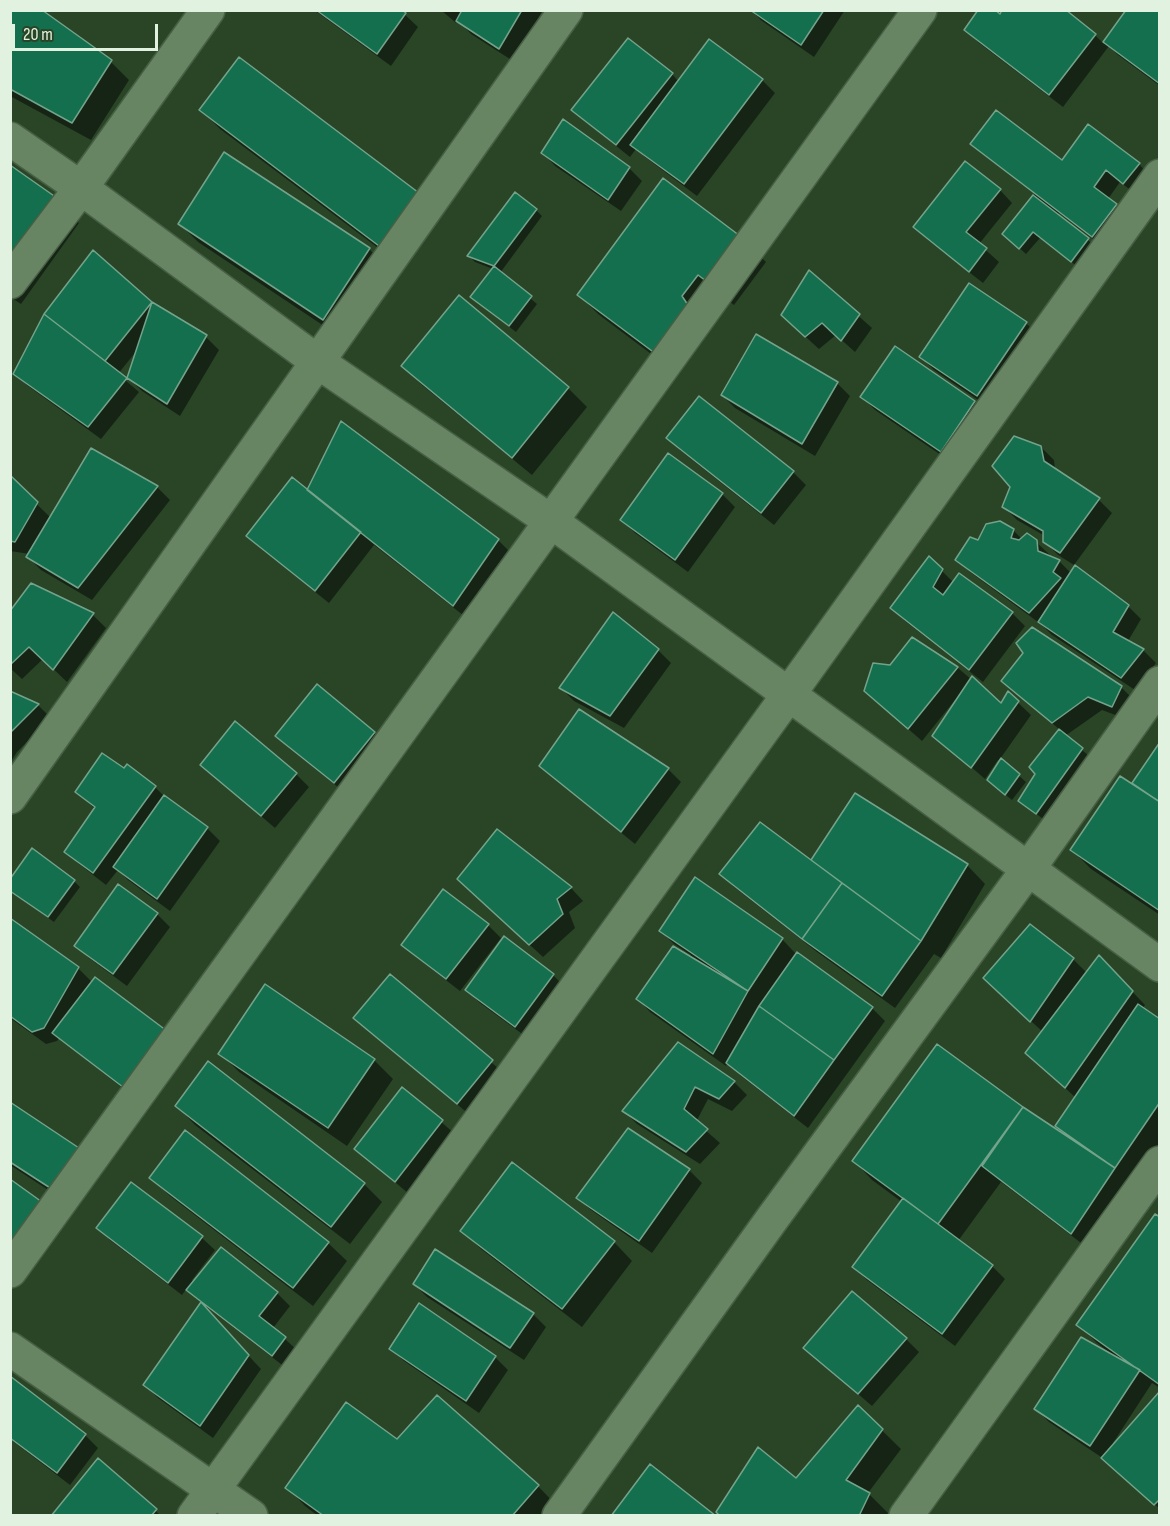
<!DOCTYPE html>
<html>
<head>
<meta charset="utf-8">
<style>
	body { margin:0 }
	#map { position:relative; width:1170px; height:1526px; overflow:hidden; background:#294526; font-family:"Sofia Sans Condensed",sans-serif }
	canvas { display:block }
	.frame { position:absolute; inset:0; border:12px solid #e2f2e0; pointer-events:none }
	.scale { position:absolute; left:12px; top:24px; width:146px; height:27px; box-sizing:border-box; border:3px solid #e2f2e0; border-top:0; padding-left:8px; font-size:18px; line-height:21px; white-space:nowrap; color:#e2f2e0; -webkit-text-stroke:4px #294526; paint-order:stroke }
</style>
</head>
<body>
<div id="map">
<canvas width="1170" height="1526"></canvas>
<div class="frame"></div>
<div class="scale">20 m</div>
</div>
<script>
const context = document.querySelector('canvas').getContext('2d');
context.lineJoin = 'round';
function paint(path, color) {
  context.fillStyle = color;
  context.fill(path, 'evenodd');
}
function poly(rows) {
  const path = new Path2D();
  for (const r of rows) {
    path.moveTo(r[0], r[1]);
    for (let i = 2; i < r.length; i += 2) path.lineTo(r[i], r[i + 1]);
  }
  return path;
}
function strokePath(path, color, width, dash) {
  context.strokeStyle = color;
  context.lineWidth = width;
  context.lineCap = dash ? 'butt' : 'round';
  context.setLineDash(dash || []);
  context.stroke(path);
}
const shadow = poly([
	[10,10,111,62,129,80,91,140,10,96],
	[314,10,400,10,418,27,391,66],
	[441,10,543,10,513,61,471,34,458,20,456,23],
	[751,10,845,10,814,57,762,21],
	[1128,10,1160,10,1160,86,1118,55,1109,46,1063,107,979,43,966,30,1000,16,1095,35,1104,44],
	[240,59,402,266,220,129,201,110],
	[672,74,679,82,762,80,775,93,697,196,645,157,636,149,630,157,586,122,573,110],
	[563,122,629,168,642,181,621,211,555,166,543,153],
	[972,143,1062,162,1139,164,1151,177,1137,195,1120,182,1108,199,1129,218,1106,249,1059,213,1057,215,1094,245,1078,267,1040,238,1026,254,1004,234,1035,194,985,156],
	[225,154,369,249,388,268,342,338,198,242,180,224],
	[1000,190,1012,203,979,244,999,262,983,283,928,240,915,227],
	[56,200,79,223,21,304,10,297],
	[536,210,542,216,500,273,537,304,516,332,478,303,493,269,475,262,469,256],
	[747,243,766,262,734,305,717,292,675,372,598,314,579,295],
	[809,272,872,328,855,352,836,335,819,349,796,328],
	[459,297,568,388,587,407,532,475,422,385,403,366],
	[151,303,206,337,219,350,180,416,142,391,128,378,138,349,118,374,139,392,101,439,28,386,15,373,45,315],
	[1026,323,1039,336,990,408,934,370,921,357],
	[837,383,850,396,815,456,735,408,722,395],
	[862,397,974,403,986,416,954,464,875,410],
	[342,424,498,540,517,559,473,623,374,545,329,603,261,549,248,536,308,492],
	[668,438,793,472,806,485,774,525,681,451],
	[1041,447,1054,460,1055,470,1099,500,1112,513,1074,565,1058,555,1045,542,1045,536,1017,520,1004,507,1012,486],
	[10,478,51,518,157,487,170,500,92,600,41,570,28,557,30,554,10,551],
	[722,494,735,507,688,572,635,533,622,520],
	[1013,530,1022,539,1036,542,1050,555,1050,558,1060,562,1072,574,1128,606,1141,619,1128,641,1143,650,1156,663,1135,690,1052,635,1042,625,970,572,957,559,978,541],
	[929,558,954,583,959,575,1012,613,1025,626,983,682,905,621,892,608],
	[31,585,93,615,106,628,67,682,43,659,22,679,10,668,10,613],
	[913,639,958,668,1001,705,1008,693,1031,715,1000,759,1026,782,1012,800,996,787,1001,762,998,760,985,779,934,735,957,702,955,700,922,741,865,691,890,667],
	[658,650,671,663,624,728,574,701,561,688],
	[1003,680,1121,687,1134,700,1126,719,1102,710,1065,736,1088,755,1043,819,1020,801,1037,774,1031,767,1060,730],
	[317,687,374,733,387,746,348,795,290,749,277,736],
	[10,692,38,705,51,718,17,752,10,763],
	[580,711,668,769,681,782,635,844,554,778,541,765],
	[1160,745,1160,915,1091,869,1072,850,1142,791,1134,782],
	[124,770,155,787,168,800,207,828,220,841,170,911,128,880,118,870,106,885,79,864,66,851,95,809,77,792],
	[296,774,309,787,275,828,215,777],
	[497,831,571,888,583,901,569,912,575,928,543,957,472,892],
	[812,862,967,865,985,884,941,958,934,954,895,1008,817,952,734,887,721,874],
	[695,879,782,939,795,953,872,1008,885,1021,808,1128,741,1076,728,1062,726,1066,650,1012,638,999,691,955,674,944,661,931],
	[74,881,80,887,54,922,13,893],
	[157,914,170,927,127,986,89,958,76,945],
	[10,919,78,968,92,982,145,1106,59,1038,57,1041,46,1044,10,1018],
	[488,925,501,938,460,991,416,957,403,944],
	[1030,926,1073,959,1087,973,1112,970,1145,1005,1142,1009,1160,1021,1160,1149,1085,1246,1001,1182,958,1241,992,1266,1005,1279,955,1346,867,1280,854,1267,902,1202,872,1180,854,1161,937,1046,1022,1108,1066,1135,1057,1126,1076,1098,1027,1053,1043,1032,998,991],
	[504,939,553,975,566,988,529,1039,480,1003,467,990],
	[390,976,505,1074,471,1116,355,1018],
	[266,986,374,1060,393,1079,347,1146,239,1072,220,1053],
	[678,1044,734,1082,747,1095,732,1111,708,1099,696,1122,720,1143,700,1164,637,1124,624,1111],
	[403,1089,455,1134,409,1194,356,1149],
	[10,1104,71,1205,10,1165],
	[177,1106,364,1184,382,1202,350,1244,195,1125],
	[689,1170,702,1183,652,1253,591,1210,578,1198],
	[151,1178,328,1243,347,1261,313,1306,170,1196],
	[131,1184,202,1238,215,1250,192,1280,194,1282,277,1293,290,1306,273,1328,298,1351,286,1368,203,1304,201,1305,261,1369,213,1438,158,1398,145,1385,202,1303,187,1288,182,1295,111,1241,98,1228],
	[1160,1218,1160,1388,1152,1383,1113,1443,1115,1444,1160,1393,1160,1509,1104,1459,1049,1422,1036,1409,1109,1355,1110,1353,1097,1343,1078,1324],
	[462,1231,614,1242,632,1261,582,1327,481,1249],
	[414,1284,533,1314,546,1327,524,1360,427,1297],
	[419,1306,495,1357,508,1370,479,1413,404,1361,391,1349],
	[906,1339,919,1352,872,1406,805,1348],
	[10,1378,85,1435,98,1448,70,1485,10,1439],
	[858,1407,901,1449,868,1493,888,1513,886,1516,722,1516,796,1480],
	[397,1442,538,1486,556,1505,547,1516,318,1516,305,1506,287,1487],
	[98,1460,156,1511,161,1516,53,1516]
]);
const building = poly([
	[10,10,42,10,112,60,72,123,10,89,10,10],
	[316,10,402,10,406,13,377,54,316,10],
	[462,10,522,10,499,49,456,21,462,10],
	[750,10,824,10,801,45,750,10],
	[978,10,995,10,1000,14,1002,10,1066,10,1096,34,1049,95,964,30,978,10],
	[1126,10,1160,10,1160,84,1103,42,1126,10],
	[628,38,673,73,616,145,571,110,628,38],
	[709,39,763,79,684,184,630,145,709,39],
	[239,57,423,196,383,249,199,110,239,57],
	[996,110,1062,160,1088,124,1140,163,1123,184,1106,170,1094,187,1117,204,1092,237,970,144,996,110],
	[563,119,630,167,608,200,541,153,563,119],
	[224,152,370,248,323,320,178,224,224,152],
	[965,161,1001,189,966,232,987,248,969,272,913,227,965,161],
	[10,165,57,198,10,263,10,165],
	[663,178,748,242,714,287,698,275,682,296,690,308,656,354,577,295,663,178],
	[515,192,537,209,494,266,467,256,515,192],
	[1033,195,1089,238,1071,262,1033,232,1019,249,1002,234,1033,195],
	[93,250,152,302,105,361,44,314,93,250],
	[494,266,532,296,509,326,470,297,494,266],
	[809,270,860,314,841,341,822,323,805,337,781,315,809,270],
	[969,283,1027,322,977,396,919,357,969,283],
	[459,295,569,387,512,458,401,366,459,295],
	[152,302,207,335,167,404,127,378,152,302],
	[44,314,127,378,88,427,13,374,44,314],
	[756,334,838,382,802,444,721,395,756,334],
	[895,346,975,401,941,452,860,397,895,346],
	[699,396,794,471,761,513,666,438,699,396],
	[341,421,499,539,453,606,307,490,341,421],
	[1014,436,1041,446,1044,461,1100,498,1060,553,1043,542,1043,531,1002,507,1010,487,992,466,1014,436],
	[91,448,158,486,78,588,26,557,91,448],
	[668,453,723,493,675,560,620,520,668,453],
	[10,475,38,502,15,542,10,541,10,475],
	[292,477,361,532,315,591,246,536,292,477],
	[1000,521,1014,529,1011,538,1019,540,1027,533,1037,540,1038,551,1060,560,1053,572,1061,578,1029,613,955,560,970,537,978,540,986,524,1000,521],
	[929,556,943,569,933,587,943,595,959,573,1013,612,969,670,890,608,929,556],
	[1075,565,1129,605,1113,632,1144,649,1121,678,1038,622,1075,565],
	[31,583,94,613,53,670,29,647,10,665,10,611,31,583],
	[613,612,659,649,610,716,559,688,613,612],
	[1032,627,1122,686,1112,707,1088,697,1052,723,1001,681,1023,653,1016,643,1032,627],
	[912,637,958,667,908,729,864,691,873,663,890,665,912,637],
	[972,676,1001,703,1008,691,1019,701,971,768,932,736,972,676],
	[317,684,375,732,334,783,275,736,317,684],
	[10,691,39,704,10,733,10,691],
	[579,709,669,768,621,832,539,766,579,709],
	[235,721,297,773,261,816,200,765,235,721],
	[1059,729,1083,748,1036,814,1018,801,1035,774,1029,767,1059,729],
	[1160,742,1160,802,1132,783,1160,742],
	[102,753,124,768,127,764,156,786,93,873,64,852,95,807,75,792,102,753],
	[1001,758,1020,774,1005,795,987,780,1001,758],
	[1120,776,1160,802,1160,911,1070,850,1120,776],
	[855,793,968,864,921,941,811,860,855,793],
	[164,795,208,827,157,899,113,867,164,795],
	[760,822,842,883,802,939,719,874,760,822],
	[497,829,572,887,557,899,563,914,529,945,457,879,497,829],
	[32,848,75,880,48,917,10,891,10,879,32,848],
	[695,877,783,938,748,991,659,931,695,877],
	[842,883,921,941,882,996,802,939,842,883],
	[118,884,158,913,113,974,74,946,118,884],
	[443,889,489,924,446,979,401,945,443,889],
	[10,918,79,967,44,1028,32,1032,10,1016,10,918],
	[1030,924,1074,958,1030,1022,983,978,1030,924],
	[504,936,554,974,515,1027,465,990,504,936],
	[673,946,748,991,713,1054,636,999,673,946],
	[797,952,873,1007,834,1060,759,1006,797,952],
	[1099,955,1133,991,1065,1088,1025,1053,1099,955],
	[390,974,493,1060,457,1104,353,1018,390,974],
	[95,977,175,1037,132,1094,52,1033,95,977],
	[265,984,375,1059,328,1128,218,1054,265,984],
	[1138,1004,1160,1019,1160,1102,1115,1168,1055,1126,1138,1004],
	[759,1006,834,1060,794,1116,726,1063,759,1006],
	[678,1042,735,1081,719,1099,695,1087,684,1109,708,1129,686,1152,622,1111,678,1042],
	[937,1044,1023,1107,938,1224,852,1161,937,1044],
	[208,1061,365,1183,331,1227,175,1106,208,1061],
	[402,1087,443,1120,395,1182,354,1149,402,1087],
	[10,1102,85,1152,58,1193,10,1162,10,1102],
	[1023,1107,1115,1168,1071,1234,982,1166,1023,1107],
	[628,1128,690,1169,639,1241,576,1198,628,1128],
	[185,1130,329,1242,293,1288,149,1178,185,1130],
	[512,1162,615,1241,562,1309,460,1231,512,1162],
	[10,1179,42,1202,10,1246,10,1179],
	[131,1182,203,1236,168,1283,96,1228,131,1182],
	[903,1198,993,1265,942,1334,852,1267,903,1198],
	[1155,1214,1160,1217,1160,1385,1076,1325,1155,1214],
	[221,1247,278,1292,259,1316,286,1337,272,1356,186,1290,221,1247],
	[435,1249,534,1313,510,1348,413,1284,435,1249],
	[852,1291,907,1338,858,1394,803,1348,852,1291],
	[201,1302,249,1355,200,1426,143,1385,201,1302],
	[419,1303,496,1356,466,1401,389,1349,419,1303],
	[1081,1337,1140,1370,1090,1446,1034,1409,1081,1337],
	[10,1376,86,1434,57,1473,10,1438,10,1376],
	[1160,1391,1160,1499,1154,1505,1101,1458,1160,1391],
	[437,1395,539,1485,512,1516,324,1516,285,1488,346,1402,397,1439,437,1395],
	[858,1405,883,1429,846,1480,870,1493,859,1516,720,1516,716,1512,758,1447,796,1478,858,1405],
	[98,1458,157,1509,151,1516,51,1516,98,1458],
	[650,1464,716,1516,611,1516,650,1464]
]);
const street = poly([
	[10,139,81,188,318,362,552,522,1160,965],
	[10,282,81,188,208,10],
	[10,797,566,10],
	[10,1271,920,10],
	[10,1349,251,1516],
	[194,1516,789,694,1160,176],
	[559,1516,772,1219,1029,868,1160,683],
	[906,1516,1160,1163]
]);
paint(shadow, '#0007');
paint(building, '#136f4d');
strokePath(building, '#74a38b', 1.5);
strokePath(street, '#475f44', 36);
strokePath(street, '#678563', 33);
</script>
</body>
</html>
